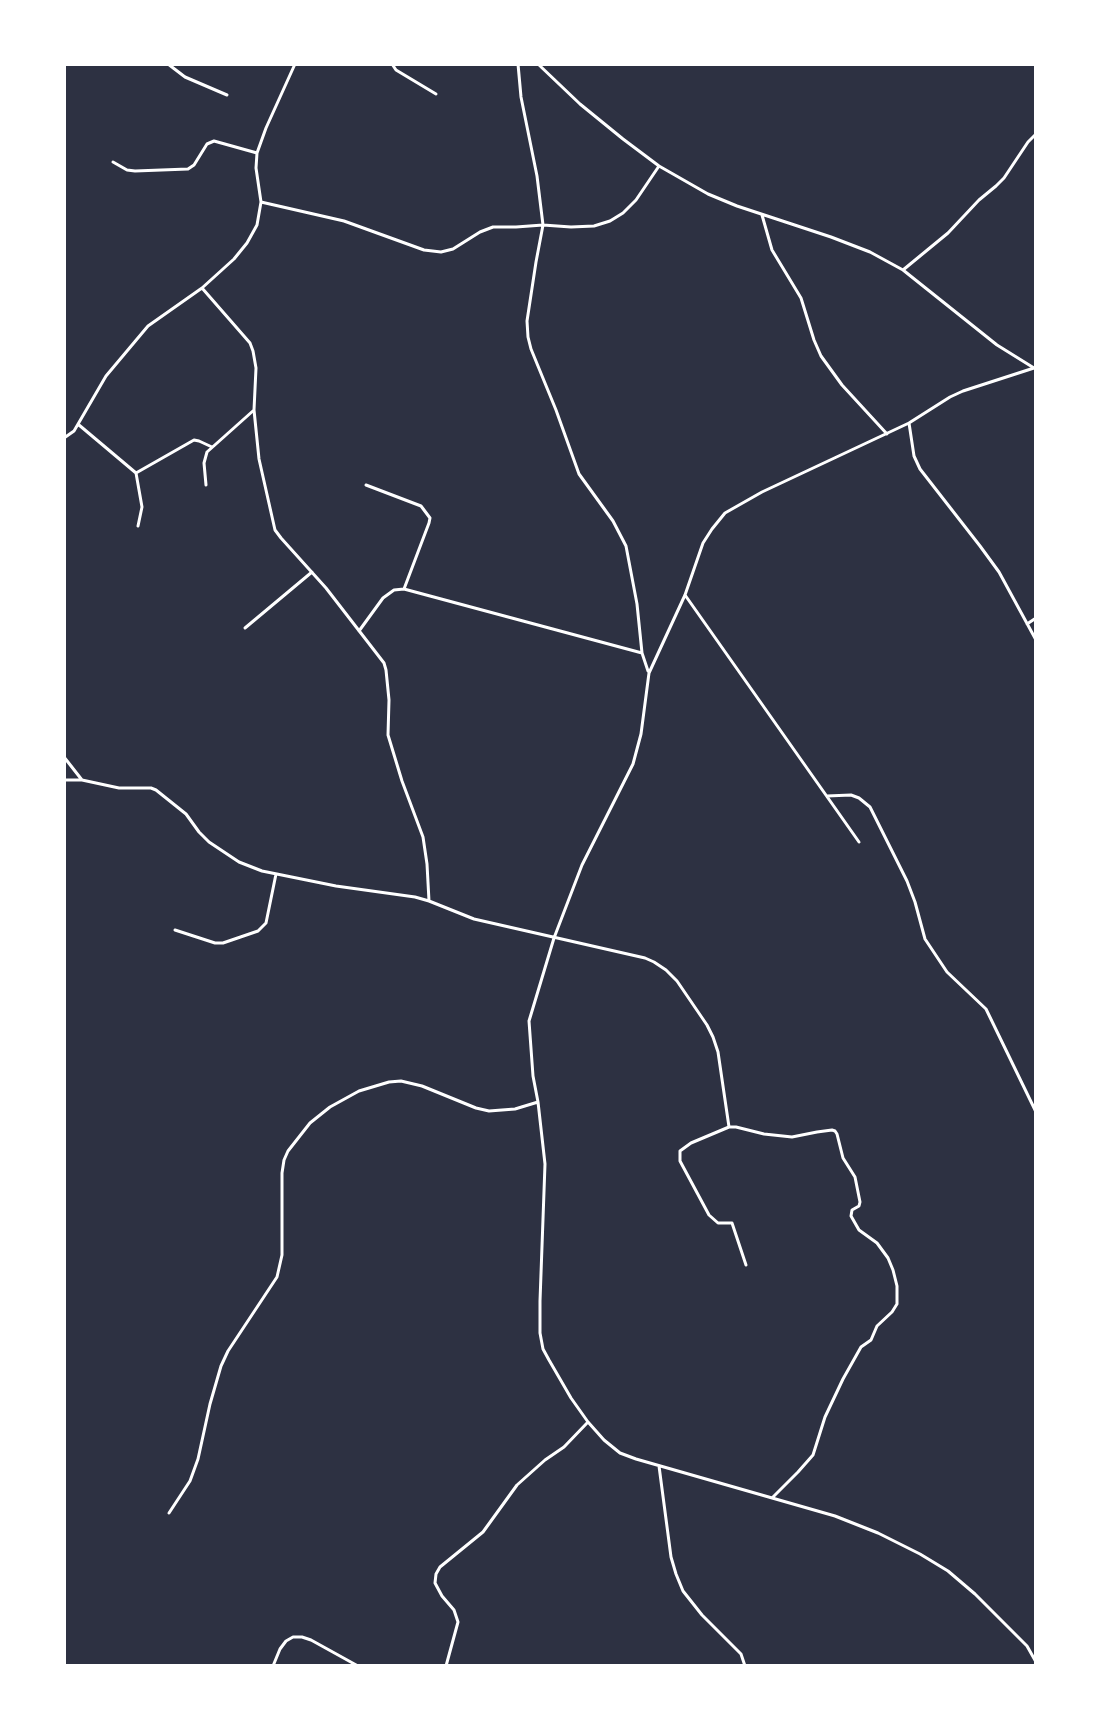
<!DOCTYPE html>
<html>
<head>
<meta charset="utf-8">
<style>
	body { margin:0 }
	#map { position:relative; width:1100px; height:1730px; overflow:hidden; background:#2d3142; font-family:Ubuntu,sans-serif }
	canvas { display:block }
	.frame { position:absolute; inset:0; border:66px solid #fff; pointer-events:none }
</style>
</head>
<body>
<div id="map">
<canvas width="1100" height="1730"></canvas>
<div class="frame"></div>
</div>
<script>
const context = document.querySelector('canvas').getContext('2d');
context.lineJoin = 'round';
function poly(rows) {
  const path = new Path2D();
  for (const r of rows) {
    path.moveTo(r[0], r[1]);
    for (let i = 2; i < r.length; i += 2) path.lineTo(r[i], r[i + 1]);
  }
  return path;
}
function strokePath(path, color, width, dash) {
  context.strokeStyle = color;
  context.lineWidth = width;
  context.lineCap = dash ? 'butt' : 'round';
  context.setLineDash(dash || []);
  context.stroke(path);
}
const minor = poly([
	[168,64,185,77,227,95],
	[392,64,396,70,436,94],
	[518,64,521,97,537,176,543,225,536,262,527,321,528,337,531,349,556,410,579,474,613,521,626,546,637,604,642,653],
	[538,64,580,104,623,139,659,166,708,194,737,206,831,237,870,252,903,270,997,345,1034,368],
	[113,162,127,170,135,171,188,169,194,165,207,144,214,141,257,153],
	[261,202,344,221,424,250,441,252,453,249,480,232,493,227,516,227,543,225,571,227,594,226,610,221,623,213,636,200,659,166],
	[762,215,772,250,801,298,814,340,821,356,842,385,887,434],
	[903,270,948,233,979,200,996,186,1004,178,1028,142,1036,134],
	[202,288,250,343,253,351,256,368,254,410,259,459,275,530,281,538,326,588,384,663,386,670,389,700,388,735,402,781,423,837,427,864,429,901],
	[1034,368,963,391,950,397,909,423,762,492,725,513,712,529,703,543,685,595,649,673,641,734,633,764,582,865,554,938,529,1021,533,1076,538,1102,545,1164,540,1301,540,1333,543,1349,549,1360,571,1398,588,1422,604,1440,620,1453,636,1459,835,1516,878,1533,920,1554,948,1571,975,1594,1027,1646,1036,1662],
	[909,423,914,456,920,469,980,546,999,572,1036,640],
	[79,425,136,473,142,507,138,526],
	[64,438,74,431,106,376,148,326,202,288,234,259,247,243,257,225,261,202,256,168,257,153,266,128,295,64],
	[136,473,194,440,199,441,212,447],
	[206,485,204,463,207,452,254,410],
	[366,485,421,506,430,518,429,523,404,589],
	[685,595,859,842],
	[1027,624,1036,618],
	[245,628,312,572],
	[359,631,383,598,394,590,404,589,642,653,648,671],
	[64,757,82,780],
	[64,780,82,780,119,788,151,788,156,790,186,814,199,832,209,842,239,862,262,871,336,886,415,897,429,901,474,919,645,958,654,962,666,970,677,981,707,1025,713,1037,718,1052,729,1127],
	[827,796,851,795,859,798,870,807,907,881,915,902,925,939,947,972,986,1009,1036,1112],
	[175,930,215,943,223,943,258,931,266,923,276,874],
	[1036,1190,1036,1204],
	[746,1265,732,1223,718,1223,709,1215,680,1161,680,1151,691,1143,729,1127,736,1127,764,1134,792,1137,817,1132,832,1130,835,1131,837,1134,843,1158,855,1177,860,1202,859,1206,852,1210,851,1216,859,1230,877,1243,888,1258,893,1270,897,1286,897,1304,892,1312,877,1326,871,1340,861,1347,843,1379,825,1417,813,1455,798,1472,773,1497],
	[659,1466,671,1557,676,1574,683,1591,702,1615,741,1654,745,1666],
	[169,1513,190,1481,198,1459,210,1404,221,1366,228,1351,277,1277,282,1255,282,1173,284,1160,288,1151,310,1123,330,1107,359,1091,389,1082,401,1081,422,1086,476,1108,489,1111,515,1109,538,1102],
	[273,1666,280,1649,286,1641,293,1637,302,1637,311,1640,358,1666],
	[446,1666,458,1622,454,1610,442,1596,435,1583,436,1574,440,1567,483,1532,517,1485,545,1460,564,1447,588,1422]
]);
strokePath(minor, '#fff', 3);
</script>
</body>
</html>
